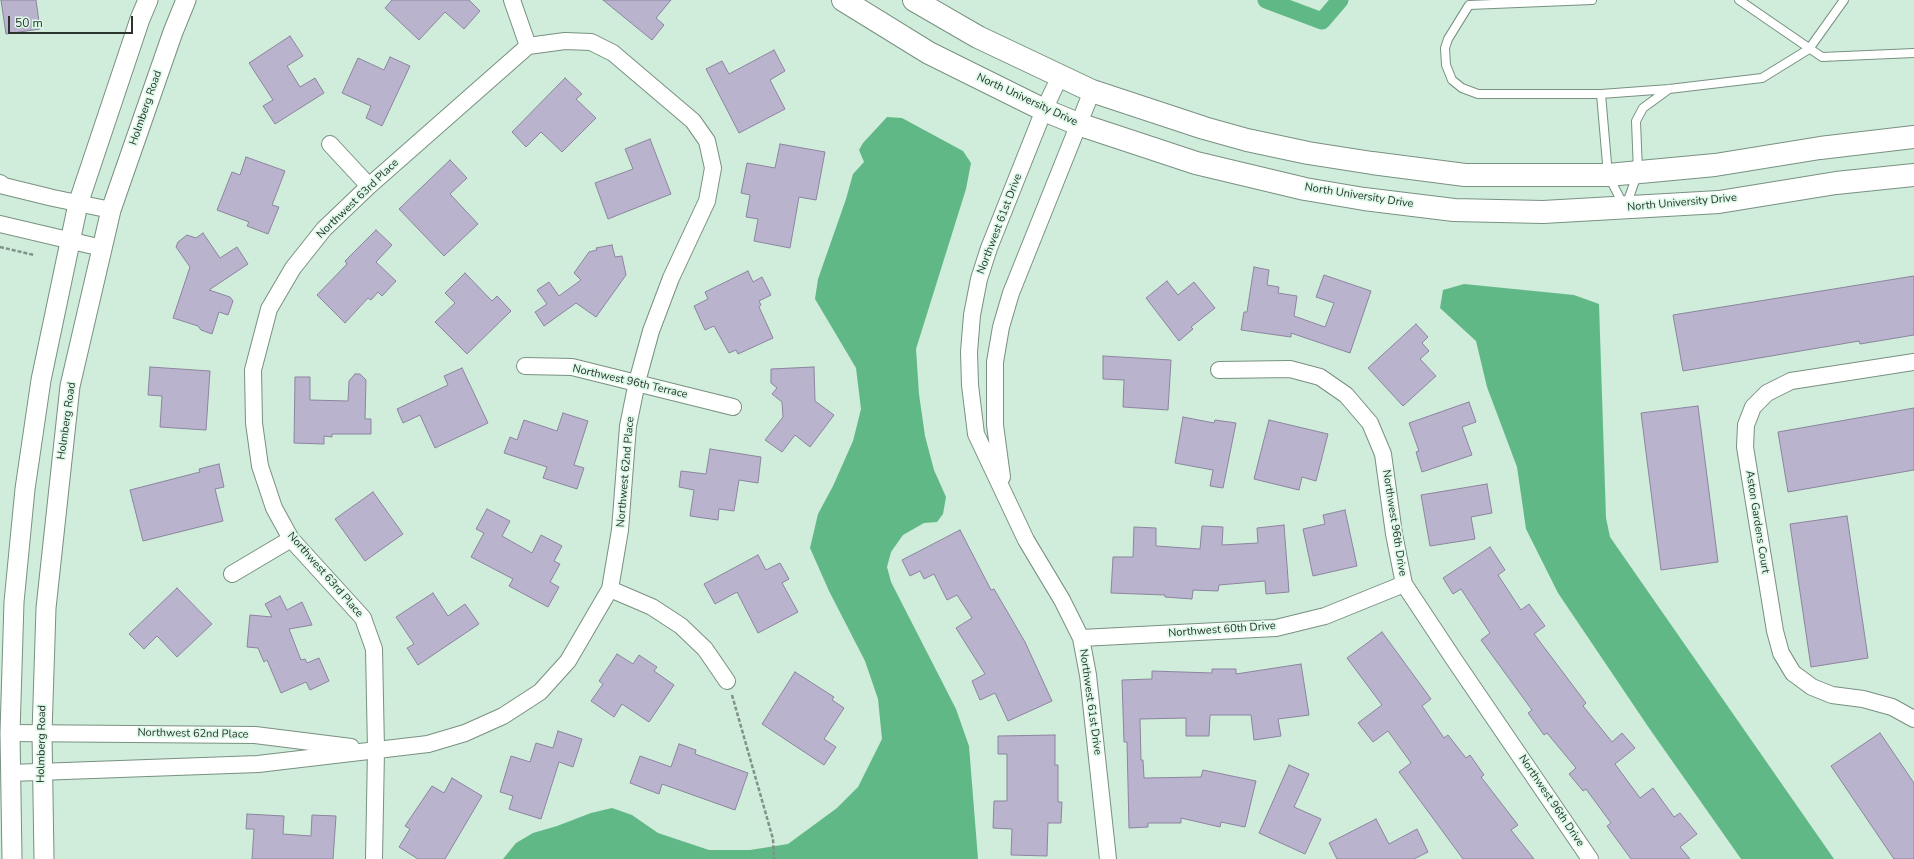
<!DOCTYPE html>
<html>
<head>
<meta charset="utf-8">
<style>
	body { margin:0 }
	#map { position:relative; width:1914px; height:859px; overflow:hidden; background:#d0ecda; font-family:"Nunito Sans",sans-serif }
	canvas { display:block }
	.scale { position:absolute; left:8px; top:16px; width:125px; height:18px; box-sizing:border-box; border:2px solid #29342d; border-top:0; padding-left:5px; font-size:12px; line-height:14px; white-space:nowrap; color:#29342d; -webkit-text-stroke:3px #ddf9e7; paint-order:stroke }
</style>
</head>
<body>
<div id="map">
<canvas width="1914" height="859"></canvas>
<div class="scale">50 m</div>
</div>
<script>
const context = document.querySelector('canvas').getContext('2d');
context.lineJoin = 'round';
function paint(path, color) {
  context.fillStyle = color;
  context.fill(path, 'evenodd');
}
function poly(rows) {
  const path = new Path2D();
  for (const r of rows) {
    path.moveTo(r[0], r[1]);
    for (let i = 2; i < r.length; i += 2) path.lineTo(r[i], r[i + 1]);
  }
  return path;
}
function strokePath(path, color, width, dash) {
  context.strokeStyle = color;
  context.lineWidth = width;
  context.lineCap = dash ? 'butt' : 'round';
  context.setLineDash(dash || []);
  context.stroke(path);
}
function write(font, color, halo, rows, align = 'center') {
  context.font = font + ' "Nunito Sans",sans-serif';
  context.lineWidth = 3.5;
  context.setLineDash([]);
  context.textBaseline = 'middle';
  context.strokeStyle = halo;
  context.fillStyle = color;
  for (const [text, x, y, turn = 0] of rows) {
    context.save();
    context.translate(x, y);
    context.rotate((+turn || 0) * Math.PI / 180);
    context.textAlign = isNaN(turn) ? turn : align;
    if (halo) context.strokeText(text, 0, 0);
    context.fillText(text, 0, 0);
    context.restore();
  }
}
const water = poly([
	[887,117,902,118,963,151,971,163,966,189,916,349,919,394,925,436,934,470,946,497,943,514,937,522,924,523,903,535,891,552,887,567,891,582,956,709,969,746,978,859,503,859,516,843,533,833,557,826,591,813,612,808,632,815,658,833,709,850,750,850,788,844,837,808,858,787,882,739,878,699,865,661,829,591,810,548,818,514,833,486,853,441,861,409,856,368,815,299,818,279,846,199,853,174,864,162,859,150,863,143],
	[1464,284,1574,295,1599,304,1606,518,1610,537,1834,859,1741,859,1649,728,1558,593,1526,529,1517,467,1487,387,1476,341,1440,308,1443,290]
]);
const canal = poly([
	[1266,0,1322,21,1340,0]
]);
const building = poly([
	[1,0,36,0,40,29,6,34,1,0],
	[392,0,469,0,480,11,464,29,445,12,419,40,385,8,392,0],
	[603,0,671,0,656,18,664,25,652,40,603,0],
	[290,36,303,56,287,66,300,87,315,78,324,93,275,124,263,106,273,100,249,63,290,36],
	[774,50,785,71,770,80,785,109,739,133,706,69,722,61,729,74,774,50],
	[390,57,410,66,382,126,366,118,371,106,342,93,358,58,384,70,390,57],
	[565,78,582,94,576,99,596,118,562,152,541,132,526,147,512,132,565,78],
	[650,139,671,194,608,219,595,183,633,169,625,149,650,139],
	[780,144,825,152,816,200,799,197,790,248,754,241,758,219,746,217,750,195,741,193,747,163,775,168,780,144],
	[246,157,285,171,272,205,279,207,268,234,247,226,249,222,217,210,232,172,240,175,246,157],
	[450,160,467,178,450,194,478,224,444,256,399,209,450,160],
	[376,230,392,245,376,262,396,281,382,296,378,292,371,300,368,298,345,323,317,295,347,264,345,261,376,230],
	[203,233,220,258,237,247,248,264,209,290,230,297,233,301,228,315,219,312,212,334,201,330,198,326,173,318,190,267,176,247,178,242,187,235,196,238,203,233],
	[612,245,615,257,622,256,626,275,596,317,576,303,544,326,535,312,547,304,537,290,549,282,559,296,581,280,574,273,589,252,597,250,596,248,612,245],
	[1254,267,1269,270,1267,285,1279,287,1278,293,1297,296,1294,316,1325,327,1334,303,1316,297,1324,275,1371,291,1350,353,1291,333,1291,337,1241,330,1244,312,1247,312,1254,267],
	[748,271,753,282,762,277,771,295,759,301,761,305,759,307,773,338,738,354,736,350,729,353,714,326,705,330,694,306,708,299,705,292,748,271],
	[465,273,492,301,497,296,511,311,467,354,435,322,455,303,445,293,465,273],
	[1914,276,1914,335,1860,344,1859,341,1683,371,1673,315,1914,276],
	[1167,281,1178,295,1194,282,1215,308,1191,327,1193,329,1179,341,1146,298,1167,281],
	[1416,324,1428,337,1422,343,1429,351,1420,359,1436,376,1403,406,1368,368,1416,324],
	[1103,356,1171,360,1168,410,1123,407,1124,380,1103,379,1103,356],
	[150,367,210,371,206,430,160,427,162,396,148,395,150,367],
	[814,367,815,401,834,415,810,447,795,435,782,452,765,440,783,417,782,402,772,394,777,388,771,383,771,369,814,367],
	[462,368,488,423,435,448,420,415,403,423,397,409,448,385,444,376,462,368],
	[355,374,360,374,366,380,365,419,371,419,371,434,332,434,332,437,324,436,324,444,294,443,295,377,310,377,310,400,348,401,349,381,355,374],
	[1469,402,1476,422,1462,427,1472,455,1422,472,1416,452,1419,451,1409,423,1469,402],
	[1698,406,1718,562,1661,570,1641,413,1698,406],
	[1914,408,1914,470,1788,492,1778,432,1914,408],
	[563,413,588,421,574,465,584,468,577,489,543,478,547,467,504,453,510,437,517,440,524,420,557,431,563,413],
	[1183,417,1214,423,1215,420,1236,423,1223,488,1210,486,1213,470,1175,463,1183,417],
	[1269,420,1328,434,1316,481,1302,477,1299,490,1254,479,1269,420],
	[710,449,761,457,758,483,739,480,734,511,719,509,718,520,690,516,694,490,679,487,681,471,706,474,710,449],
	[219,464,224,487,215,489,223,521,143,541,130,490,200,472,199,469,219,464],
	[1487,484,1492,513,1471,517,1475,539,1430,546,1421,495,1487,484],
	[373,492,403,534,365,561,335,519,373,492],
	[487,509,510,521,502,536,532,553,541,535,562,546,554,561,560,564,550,582,559,587,548,607,509,586,513,579,471,557,484,533,476,529,487,509],
	[1345,510,1357,566,1313,576,1303,529,1325,524,1323,515,1345,510],
	[1847,516,1868,658,1811,667,1790,524,1847,516],
	[1284,525,1289,592,1266,594,1265,581,1219,585,1218,591,1193,590,1192,599,1165,597,1165,595,1111,593,1113,557,1133,557,1134,527,1156,528,1156,546,1200,549,1202,526,1223,527,1222,545,1258,543,1257,528,1284,525],
	[960,530,991,590,994,589,1025,642,1052,701,1008,721,995,693,980,700,972,681,985,674,956,628,972,618,957,595,947,600,934,574,924,579,920,571,910,576,902,560,960,530],
	[1490,547,1505,570,1498,575,1521,610,1529,604,1545,626,1534,634,1586,703,1583,706,1612,742,1622,733,1635,748,1615,764,1640,798,1653,788,1674,817,1680,813,1697,834,1680,847,1690,859,1631,859,1607,826,1611,823,1586,789,1583,791,1569,774,1576,768,1547,733,1544,735,1528,713,1532,710,1481,640,1490,633,1461,589,1453,594,1443,578,1490,547],
	[758,555,766,570,780,563,789,579,782,583,798,612,758,633,737,592,715,604,704,584,758,555],
	[177,588,212,624,177,657,157,636,144,649,129,634,177,588],
	[433,593,448,616,465,604,479,624,418,665,407,648,414,644,396,617,433,593],
	[280,596,287,610,302,602,312,625,289,629,301,660,305,659,307,663,319,658,329,681,310,690,306,682,281,693,267,660,264,662,258,648,247,647,250,615,272,617,265,604,280,596],
	[1382,632,1431,699,1422,706,1444,738,1448,735,1466,758,1470,755,1484,775,1481,777,1518,825,1511,830,1534,859,1463,859,1399,772,1411,763,1388,731,1373,742,1358,723,1382,705,1347,658,1382,632],
	[617,654,633,664,639,655,657,667,654,671,674,685,649,722,622,704,614,717,591,701,603,684,599,681,617,654],
	[1301,664,1309,715,1278,719,1281,736,1254,740,1251,715,1210,715,1209,736,1186,736,1186,718,1140,719,1141,760,1143,760,1144,778,1201,777,1203,770,1256,781,1245,827,1221,822,1220,827,1181,818,1181,823,1148,823,1148,827,1129,828,1127,742,1124,742,1122,680,1152,679,1152,671,1212,673,1212,669,1236,669,1236,674,1301,664],
	[795,672,834,697,832,700,844,708,824,739,836,747,824,765,762,724,795,672],
	[558,731,582,739,573,767,559,762,541,819,509,809,513,796,500,792,511,756,530,762,536,743,553,748,558,731],
	[1880,733,1914,783,1914,859,1894,859,1831,766,1880,733],
	[1055,735,1055,765,1058,765,1058,802,1062,802,1061,823,1048,823,1047,856,1011,855,1012,829,993,828,994,801,1007,801,1007,754,998,754,998,736,1055,735],
	[679,744,696,750,695,754,748,773,735,810,662,784,659,794,630,783,640,756,671,767,679,744],
	[1289,765,1309,774,1294,807,1321,819,1305,854,1259,833,1289,765],
	[452,778,482,796,445,859,418,859,399,847,410,829,405,826,432,786,444,793,452,778],
	[247,814,284,816,283,834,311,836,312,815,336,816,333,859,252,859,254,829,246,829,247,814],
	[1376,819,1389,844,1417,829,1428,852,1414,859,1337,859,1329,843,1376,819]
]);
const path = poly([
	[0,247,34,255],
	[732,695,773,839,774,859]
]);
const service = poly([
	[1592,0,1469,5,1448,39,1445,48,1446,65,1452,80,1462,88,1478,94,1601,94,1669,89,1762,78,1809,49,1844,0],
	[1739,0,1822,57,1914,53],
	[1601,94,1608,175,1624,206],
	[1626,206,1638,172,1636,121,1643,108,1669,89]
]);
const minor = poly([
	[512,0,528,46],
	[1060,76,1044,110,989,248,979,279,972,315,969,352,970,385,976,434,1026,540,1062,600,1081,638,1088,675,1108,859],
	[330,144,369,186],
	[0,183,4,186,53,198,111,210],
	[0,224,102,248],
	[1914,362,1791,381,1767,393,1753,407,1746,425,1745,447,1775,631,1781,653,1793,673,1812,687,1832,695,1863,699,1892,707,1914,719],
	[525,366,572,367,733,407],
	[1219,370,1290,369,1320,377,1346,395,1370,423,1383,454,1394,534,1404,584,1455,661,1590,859],
	[1002,477,995,425,995,362,1001,327,1011,293,1092,91],
	[232,574,291,539],
	[610,589,652,607,681,626,705,649,727,681],
	[1081,638,1276,628,1325,616,1404,584],
	[10,733,255,735,351,747],
	[10,773,258,764,428,744,465,733,503,716,540,692,568,661,610,589,620,530,628,426,637,382,651,331,671,278,707,201,713,168,707,141,693,121,613,53,591,42,565,41,528,46],
	[374,859,376,750,374,649,363,618,291,539,274,508,260,466,254,423,253,370,269,309,293,268,324,229,369,186,528,46]
]);
const tertiary = poly([
	[12,859,10,733,14,602,25,489,41,380,78,204,140,19,148,0],
	[44,859,42,733,46,608,70,386,111,210,173,32,186,0]
]);
const secondary = poly([
	[843,0,929,53,1044,110,1078,124,1196,163,1305,189,1364,199,1454,210,1543,212,1719,202,1836,183,1914,175],
	[914,0,978,37,1092,91,1204,128,1247,140,1308,153,1372,163,1465,175,1608,175,1715,165,1820,148,1914,137]
]);
const streetNames = [
	["North University Drive",1027,100,25],
	["Holmberg Road",146,108,-71],
	["North University Drive",1359,196,9],
	["Northwest 63rd Place",358,199,-44],
	["North University Drive",1682,203,-5],
	["Northwest 61st Drive",1000,224,-69],
	["Northwest 96th Terrace",630,382,13],
	["Holmberg Road",67,421,-82],
	["Northwest 62nd Place",626,472,-85],
	["Aston Gardens Court",1757,522,81],
	["Northwest 96th Drive",1394,523,81],
	["Northwest 63rd Place",325,575,49],
	["Northwest 60th Drive",1222,630,-4],
	["Northwest 61st Drive",1090,702,82],
	["Northwest 62nd Place",193,734,1],
	["Holmberg Road",42,744,-89],
	["Northwest 96th Drive",1551,801,56]
];
paint(water, '#61b887');
strokePath(canal, '#61b887', 17);
paint(building, '#bab3ce');
strokePath(building, '#8b859e', 1);
strokePath(service, '#789181', 10);
strokePath(minor, '#789181', 18);
strokePath(tertiary, '#789181', 21);
strokePath(secondary, '#789181', 24);
strokePath(path, '#7f9386', 2.5, [4, 2]);
strokePath(service, '#fff', 8);
strokePath(minor, '#fff', 16);
strokePath(tertiary, '#fff', 19);
strokePath(secondary, '#fff', 22);
write('11px', '#29342d', '#ddf9e7', streetNames);
</script>
</body>
</html>
